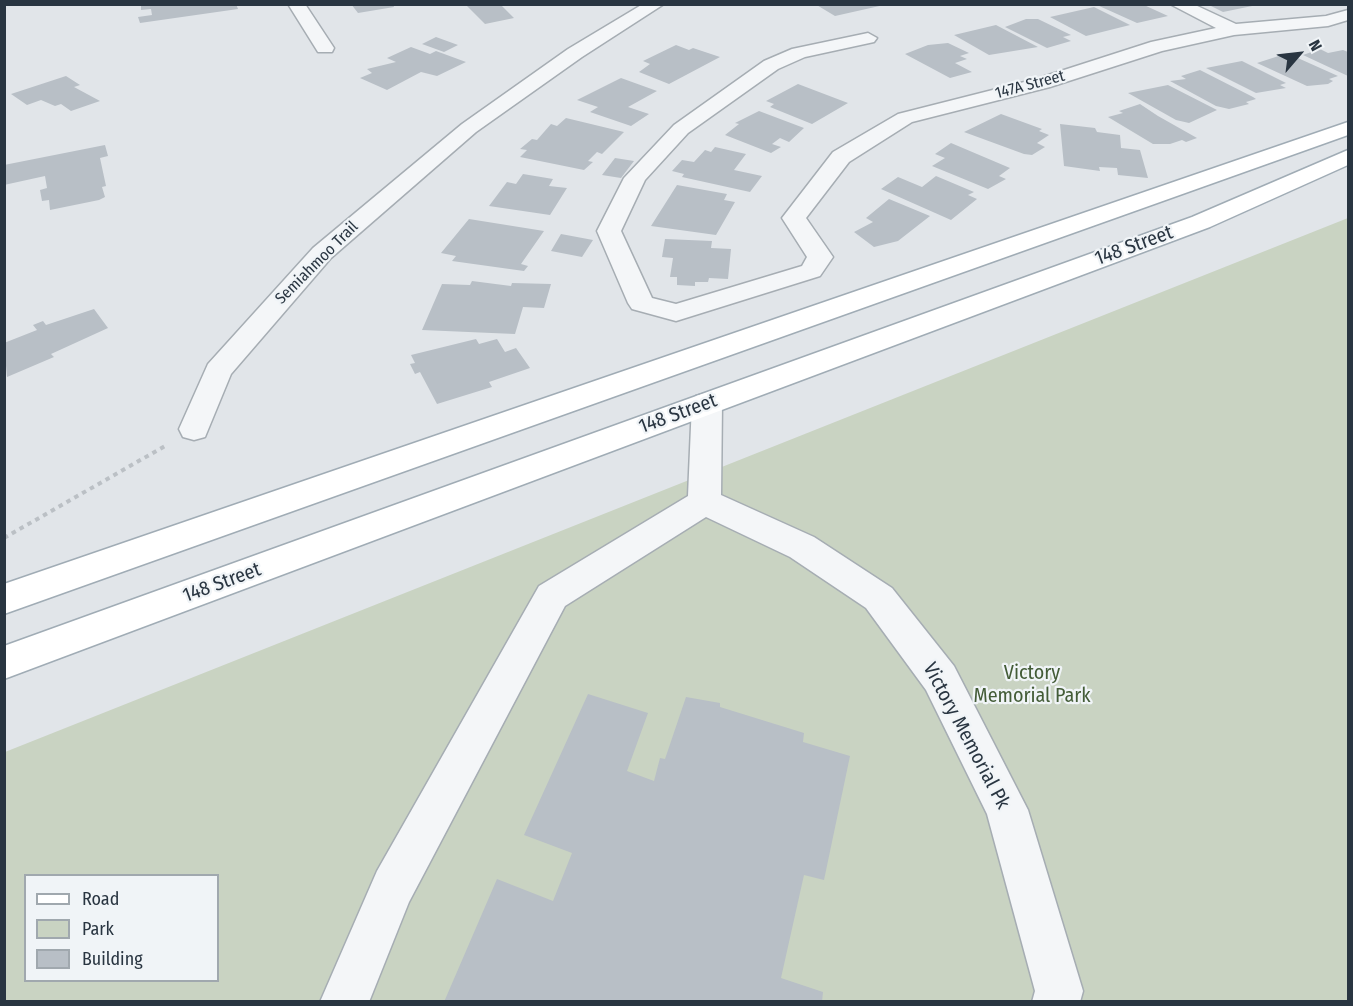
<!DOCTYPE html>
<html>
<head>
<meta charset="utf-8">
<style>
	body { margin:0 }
	#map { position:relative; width:1353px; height:1006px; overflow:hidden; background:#e1e5e9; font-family:"Fira Sans Condensed",sans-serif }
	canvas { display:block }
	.frame { position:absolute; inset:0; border:6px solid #293541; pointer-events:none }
	.legend { position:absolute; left:24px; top:874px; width:195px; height:108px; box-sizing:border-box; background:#f0f4f7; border:2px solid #a0a8ae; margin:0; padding:8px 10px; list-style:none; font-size:18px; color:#293541 }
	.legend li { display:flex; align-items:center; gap:12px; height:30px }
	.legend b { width:30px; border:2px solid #a0a8ae }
	.north { position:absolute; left:1269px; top:24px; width:60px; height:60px; -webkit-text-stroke:4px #f0f4f7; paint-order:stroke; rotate:62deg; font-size:16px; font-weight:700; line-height:24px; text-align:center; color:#293541 }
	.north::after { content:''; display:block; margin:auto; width:21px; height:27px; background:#293541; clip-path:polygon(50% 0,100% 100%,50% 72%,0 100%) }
</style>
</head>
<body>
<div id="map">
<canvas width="1353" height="1006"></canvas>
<div class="frame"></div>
<ul class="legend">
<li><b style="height:8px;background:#fff"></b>Road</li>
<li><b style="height:16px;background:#c9d3c2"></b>Park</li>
<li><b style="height:16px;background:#b8bfc6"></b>Building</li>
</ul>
<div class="north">N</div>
</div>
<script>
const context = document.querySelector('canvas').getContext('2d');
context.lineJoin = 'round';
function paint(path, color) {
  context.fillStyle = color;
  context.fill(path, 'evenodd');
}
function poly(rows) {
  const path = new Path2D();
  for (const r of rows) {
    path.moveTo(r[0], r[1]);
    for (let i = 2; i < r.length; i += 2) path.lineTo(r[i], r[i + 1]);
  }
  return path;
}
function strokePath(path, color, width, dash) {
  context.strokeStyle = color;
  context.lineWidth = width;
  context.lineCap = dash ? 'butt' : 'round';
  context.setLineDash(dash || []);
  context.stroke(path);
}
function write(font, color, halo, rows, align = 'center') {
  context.font = font + ' "Fira Sans Condensed",sans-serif';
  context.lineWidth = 4.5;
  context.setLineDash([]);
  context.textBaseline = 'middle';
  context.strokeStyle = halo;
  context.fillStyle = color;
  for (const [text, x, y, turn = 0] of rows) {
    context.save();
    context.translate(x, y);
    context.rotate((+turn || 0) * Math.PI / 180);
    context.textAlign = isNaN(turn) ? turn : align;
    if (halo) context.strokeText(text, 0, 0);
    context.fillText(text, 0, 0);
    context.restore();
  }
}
const green = poly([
	[1348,218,1348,1001,5,1002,5,752],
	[26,876,218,876,218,980,26,980]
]);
const building = poly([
	[141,4,236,4,238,9,140,23,138,17,152,15,151,9,141,10],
	[351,4,393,4,394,7,358,13],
	[475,4,500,4,514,18,485,24,467,6],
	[815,4,884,4,884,5,835,16],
	[1207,4,1257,4,1257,5,1223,12],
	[1097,5,1144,5,1168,16,1137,23],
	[1094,7,1130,25,1086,36,1050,17],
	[1026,19,1038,19,1071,35,1063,37,1071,41,1047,48,1005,27],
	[996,25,1038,47,989,55,954,35],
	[436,37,458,45,444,52,422,44],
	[948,43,969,53,960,56,967,59,955,63,972,72,950,78,905,54,928,45],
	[676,45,689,50,693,48,720,57,669,84,639,72,650,64,643,61],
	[411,47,430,54,436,51,466,62,437,76,421,72,387,90,360,78,372,73,367,69,396,62,387,58],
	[1320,49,1328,53,1343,50,1348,52,1348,76,1303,55],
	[1288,53,1300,59,1338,76,1329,79,1333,81,1328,84,1307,86,1257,63],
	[1242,61,1286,83,1280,85,1286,88,1256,93,1206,68],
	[1200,70,1253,97,1256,99,1246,102,1249,104,1229,109,1216,106,1170,81,1186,79,1181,76],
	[66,76,80,85,74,87,100,101,71,111,61,104,55,106,41,100,27,105,11,94],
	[621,78,657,91,628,107,649,114,631,126,590,112,598,107,577,100],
	[798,84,848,103,812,124,770,107,774,104,766,101],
	[1168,85,1217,110,1189,123,1176,120,1128,93],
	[1140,104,1158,116,1197,138,1186,142,1182,140,1170,144,1153,144,1108,117,1123,113,1119,111],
	[759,111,804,128,789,142,780,138,772,144,781,147,771,153,725,135,739,124,735,123],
	[1001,114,1042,129,1039,131,1049,135,1037,143,1045,147,1032,155,1024,154,964,132],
	[566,118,624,132,602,154,597,152,588,161,593,162,584,170,520,157,527,150,520,149,532,139,537,140,551,124,557,126],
	[1060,124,1095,128,1097,132,1120,135,1121,148,1140,150,1148,178,1118,175,1117,168,1099,167,1100,171,1064,166],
	[951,143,1010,168,999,176,1006,179,988,189,932,166,945,158,935,154],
	[105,145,108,156,100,158,106,186,102,187,105,197,99,200,50,210,49,200,42,201,40,190,47,188,45,176,4,185,4,165],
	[715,147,746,154,734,170,762,176,750,192,682,177,684,174,672,171,682,160,694,162,705,150,711,152],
	[615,158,634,161,621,178,602,175],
	[523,174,553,179,549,186,567,188,550,215,489,206,507,182,516,184],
	[936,176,974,192,968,195,977,199,951,220,881,189,898,177,922,187],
	[677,185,727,194,724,200,735,202,716,235,651,226],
	[889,199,930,216,898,241,874,247,854,232,873,222,866,218],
	[469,219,544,231,521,264,528,266,524,271,452,261,456,256,441,253],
	[561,234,593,240,582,257,551,251],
	[665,239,712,241,711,248,731,249,728,279,709,278,708,282,695,282,695,286,677,285,677,277,670,277,673,258,662,257],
	[472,281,511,286,512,283,551,284,544,308,523,307,515,334,422,330,442,284,470,285],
	[94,309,108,328,51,354,54,357,7,377,4,343,37,330,33,325,43,321,46,325],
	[476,339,479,344,497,339,505,352,516,348,530,368,489,382,492,387,437,404,420,372,415,374,410,364,415,363,411,355],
	[588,694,648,713,627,771,654,781,660,758,665,759,686,697,720,703,720,707,804,733,803,742,850,756,824,880,804,875,781,978,823,992,822,1002,444,1002,497,879,553,901,572,853,524,835]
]);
const path = poly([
	[4,538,165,446]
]);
const minor = poly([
	[288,4,305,4,334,48,332,52,318,52,288,4],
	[643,4,664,4,582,57,476,132,331,258,231,374,205,437,194,440,183,437,179,429,208,364,313,248,462,124,568,49,643,4],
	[1170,4,1193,4,1236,24,1326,16,1348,10,1348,20,1328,26,1234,35,1162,51,1050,87,912,122,849,162,806,218,833,257,820,276,676,321,632,309,628,303,597,231,624,178,674,125,764,61,792,49,868,33,877,38,874,42,805,57,778,69,688,133,645,180,621,231,652,298,676,304,802,266,807,257,782,218,833,152,898,114,1036,79,1151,42,1216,28,1170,4],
	[707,393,718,396,722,403,721,495,814,537,892,588,954,666,1028,810,1083,991,1080,1002,1032,1002,1035,991,987,814,926,690,866,608,790,557,706,517,565,606,409,902,369,1002,320,1002,377,871,539,586,688,496,692,403,696,396,707,393]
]);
const major = poly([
	[1348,122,1348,135,4,614,4,584,1348,122],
	[1348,150,1348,165,1210,227,4,679,4,646,1192,217,1348,150]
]);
const farStreetnames = [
	["147A Street",1030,85,-15],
	["Semiahmoo Trail",317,263,-45]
];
const streetNames = [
	["148 Street",1134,246,-20],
	["148 Street",678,414,-20],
	["148 Street",222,583,-20],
	["Victory Memorial Pk",966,736,62]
];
const parkNames = [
	["Victory",1032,673],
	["Memorial Park",1032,696]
];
paint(green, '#c9d3c2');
paint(building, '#b8bfc6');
strokePath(minor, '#a6adb3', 3);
strokePath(major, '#a0acb5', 3);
strokePath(path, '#bbc0c5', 4, [4.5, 4.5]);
paint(minor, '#f4f6f8');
paint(major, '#fff');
write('16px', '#293541', '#f0f4f7', farStreetnames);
write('20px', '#293541', '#f0f4f7', streetNames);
write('20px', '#435c37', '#f0f4f7', parkNames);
</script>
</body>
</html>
